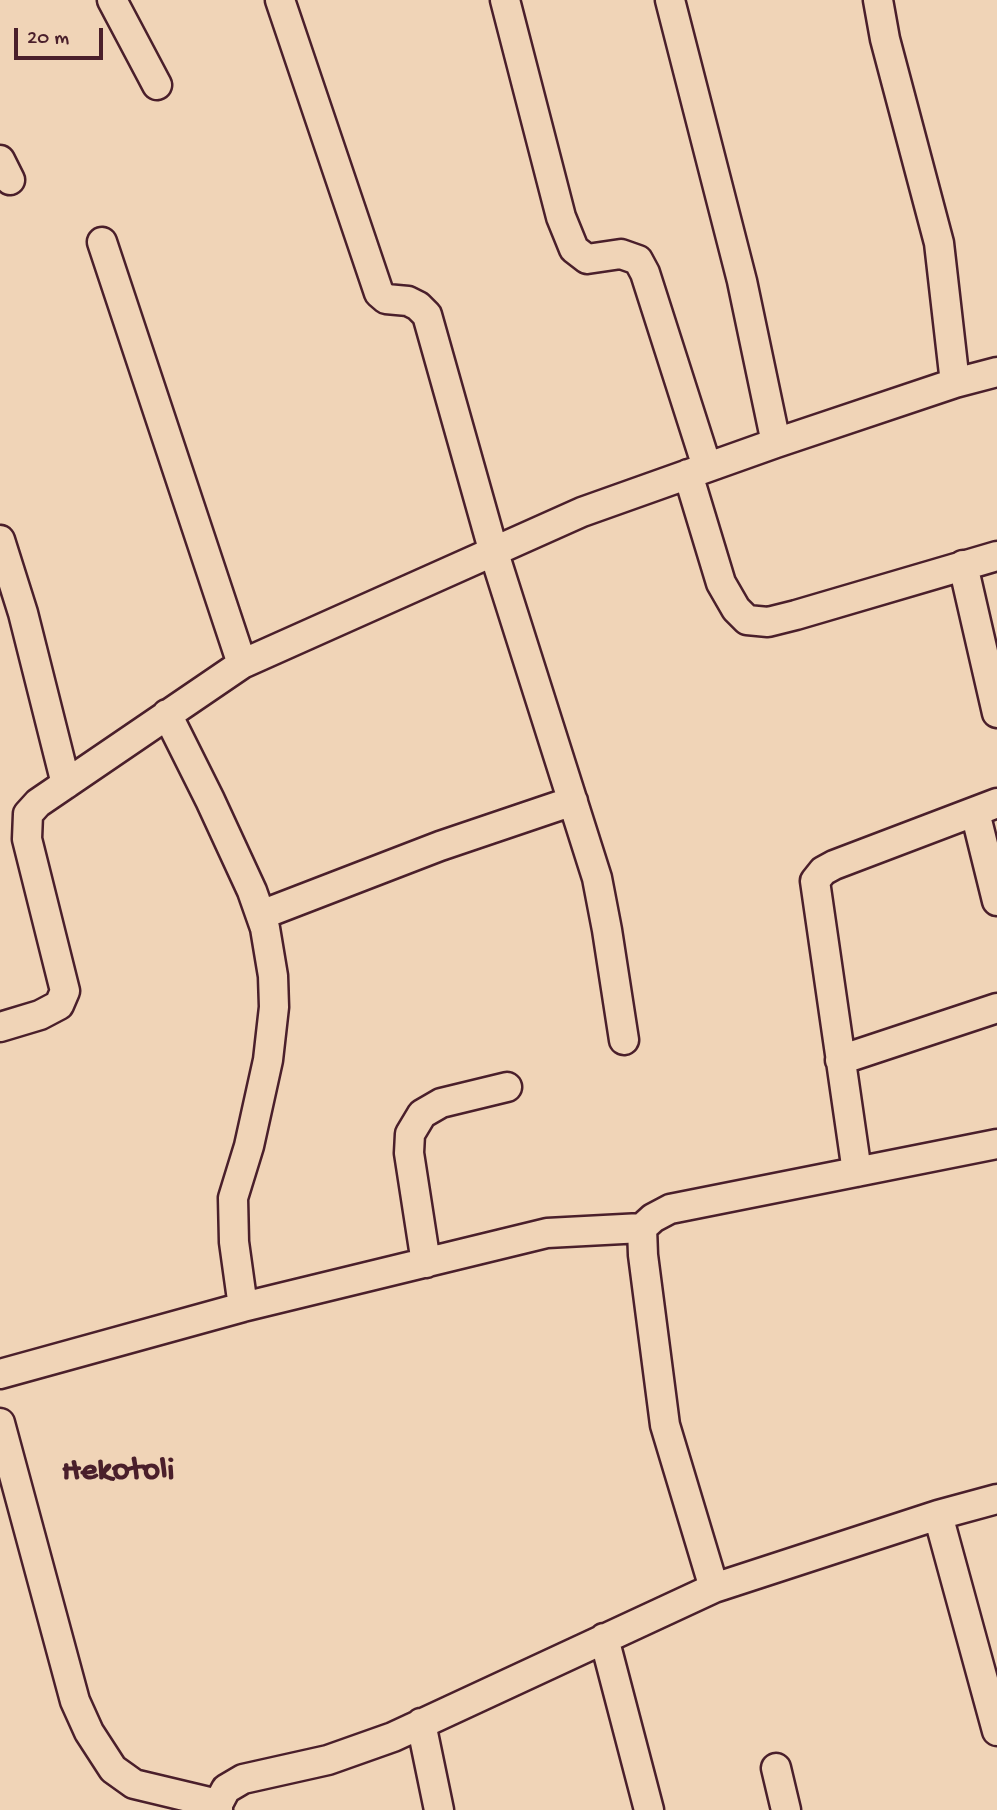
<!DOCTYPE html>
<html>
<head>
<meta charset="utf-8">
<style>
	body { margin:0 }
	#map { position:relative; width:997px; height:1810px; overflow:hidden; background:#f0d4b7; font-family:"Gochi Hand",sans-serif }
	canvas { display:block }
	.scale { position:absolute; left:14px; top:28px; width:89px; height:32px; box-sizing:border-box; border:4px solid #4a1f2b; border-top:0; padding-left:9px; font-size:21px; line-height:24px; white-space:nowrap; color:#4a1f2b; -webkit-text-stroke:5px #f0d4b7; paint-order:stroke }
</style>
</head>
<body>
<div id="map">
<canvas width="997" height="1810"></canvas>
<div class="scale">20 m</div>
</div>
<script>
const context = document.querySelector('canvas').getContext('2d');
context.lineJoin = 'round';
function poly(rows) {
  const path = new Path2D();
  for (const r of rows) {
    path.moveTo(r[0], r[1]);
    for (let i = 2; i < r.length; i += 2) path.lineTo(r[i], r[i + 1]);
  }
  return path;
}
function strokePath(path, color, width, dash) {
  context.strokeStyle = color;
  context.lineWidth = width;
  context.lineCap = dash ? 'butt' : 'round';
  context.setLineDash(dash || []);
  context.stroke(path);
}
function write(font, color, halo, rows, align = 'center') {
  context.font = font + ' "Gochi Hand",sans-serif';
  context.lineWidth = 5;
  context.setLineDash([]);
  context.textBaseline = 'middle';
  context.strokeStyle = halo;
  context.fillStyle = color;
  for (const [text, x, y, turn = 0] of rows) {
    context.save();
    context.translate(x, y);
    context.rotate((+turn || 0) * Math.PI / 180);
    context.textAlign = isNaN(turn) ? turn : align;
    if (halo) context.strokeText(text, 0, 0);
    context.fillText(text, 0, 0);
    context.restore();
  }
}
const minor = poly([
	[112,0,157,85],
	[280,0,379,293,386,299,408,301,418,306,427,315,494,553,597,878,607,930,624,1040],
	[505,0,561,217,574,249,587,259,621,254,638,260,645,273,707,467],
	[670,0,742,281,776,443],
	[878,0,885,39,939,243,955,383],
	[0,160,10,180],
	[102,242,242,664],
	[688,474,721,583,736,609,747,620,768,622,796,615,997,556],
	[0,540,23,613,66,784],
	[963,565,997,713],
	[167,714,210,800,252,891,265,928,273,976,274,1007,268,1060,249,1146,233,1198,234,1242,243,1307],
	[975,812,997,901],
	[261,915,440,846,573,801],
	[0,1027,40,1015,59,1005,65,991,27,839,28,814,38,803,242,664,582,512,776,443,955,383,997,372],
	[840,1060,997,1008],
	[857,1172,815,881,823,871,834,865,997,803],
	[426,1263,409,1153,410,1134,422,1114,441,1103,507,1087],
	[0,1374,243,1307,547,1233,642,1228],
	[0,1423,75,1701,89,1732,113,1769,134,1784,218,1804],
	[938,1515,997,1731],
	[714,1588,665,1425,643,1255,642,1228,653,1218,670,1209,997,1144],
	[604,1638,649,1810],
	[421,1723,439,1810],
	[776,1768,786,1810],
	[218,1810,218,1804,226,1789,243,1779,328,1760,393,1737,714,1588,938,1515,997,1499]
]);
const districtNames = [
	["Hekotoli",118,1473]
];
strokePath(minor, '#4a1f2b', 33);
strokePath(minor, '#f0d4b7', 28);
write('bold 33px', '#4a1f2b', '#f0d4b7', districtNames);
</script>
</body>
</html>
